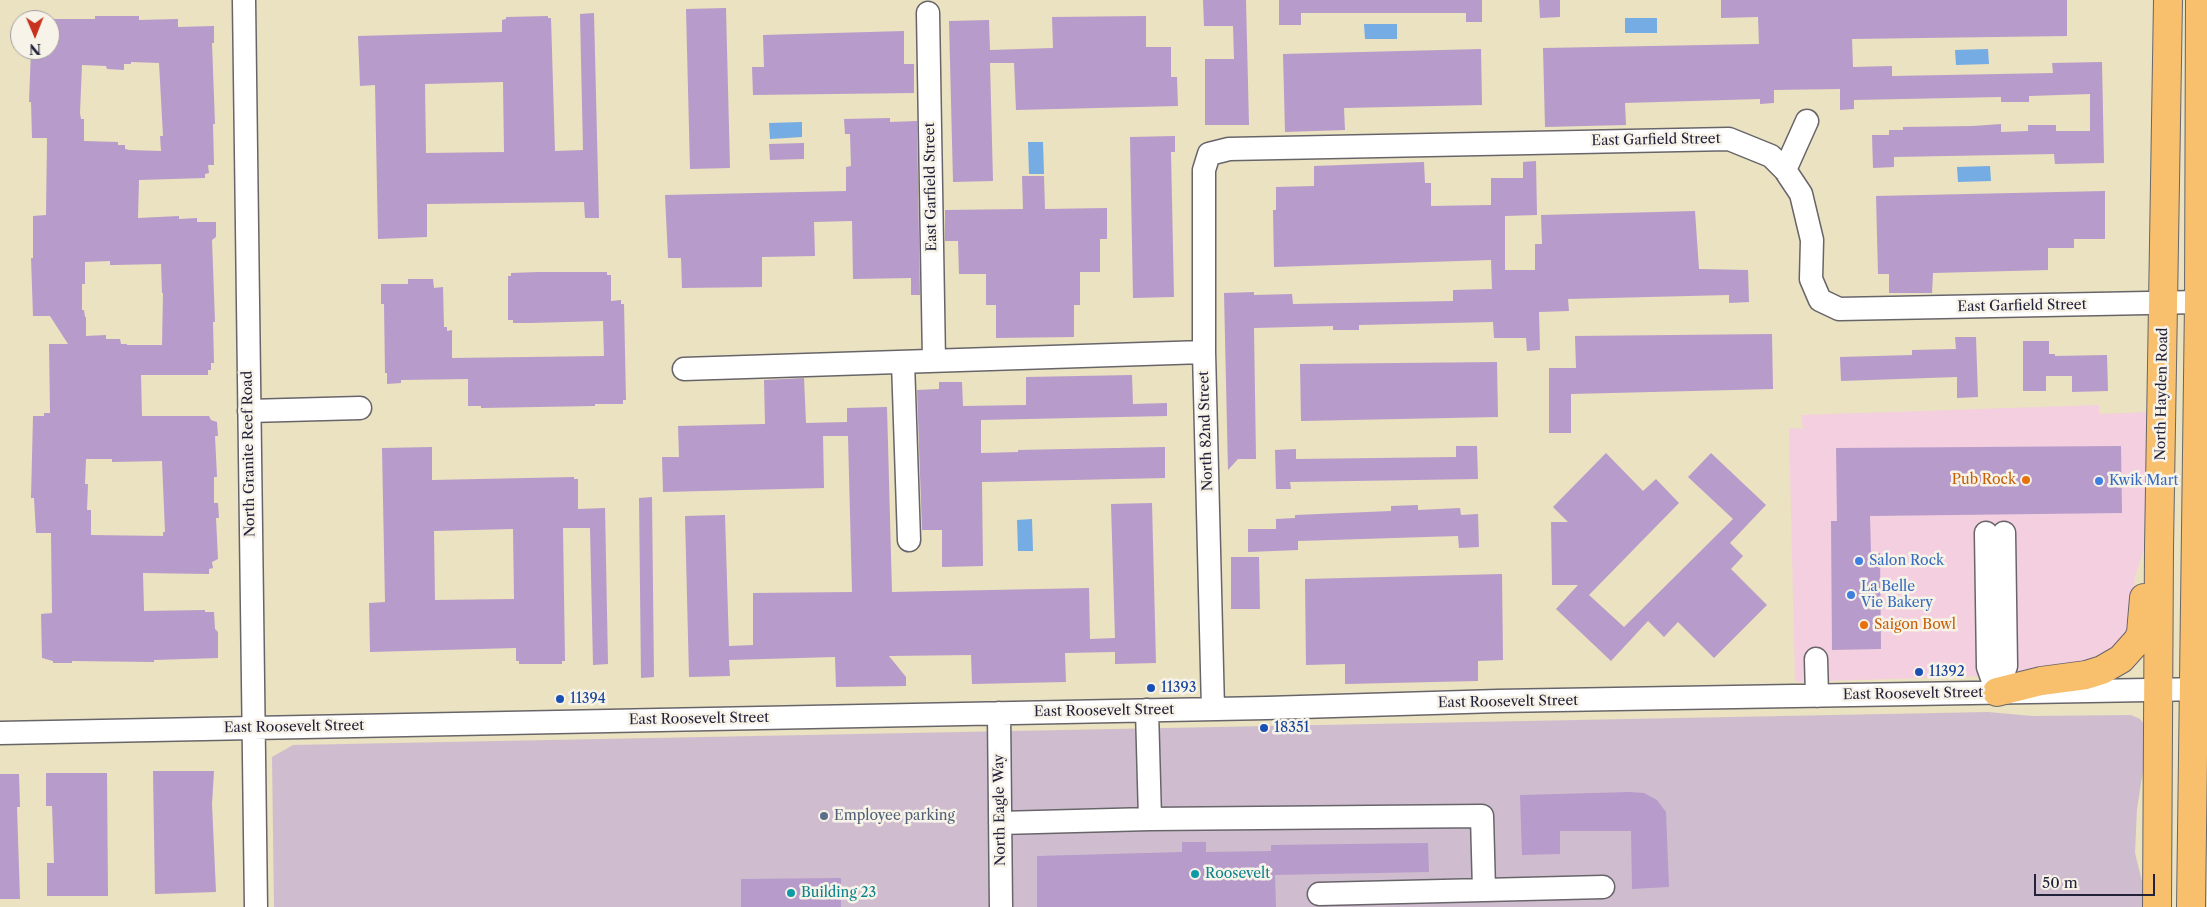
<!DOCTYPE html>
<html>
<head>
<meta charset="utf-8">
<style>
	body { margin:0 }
	#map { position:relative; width:2207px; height:907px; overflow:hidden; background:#eae2c0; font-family:"Libre Caslon Text",serif }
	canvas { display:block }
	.north { position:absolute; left:10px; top:10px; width:50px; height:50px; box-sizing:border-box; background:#f7f3e8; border:1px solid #a29fa3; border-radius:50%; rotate:179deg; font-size:14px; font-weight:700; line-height:20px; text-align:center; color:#22223b }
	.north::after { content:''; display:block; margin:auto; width:18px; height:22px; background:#c8321e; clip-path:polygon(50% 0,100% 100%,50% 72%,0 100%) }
	.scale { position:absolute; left:2034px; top:874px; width:121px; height:22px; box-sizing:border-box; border:2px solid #22223b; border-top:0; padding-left:6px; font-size:15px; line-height:18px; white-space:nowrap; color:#22223b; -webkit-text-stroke:4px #f7f3e8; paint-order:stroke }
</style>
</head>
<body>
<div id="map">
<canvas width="2207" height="907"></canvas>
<div class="north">N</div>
<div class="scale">50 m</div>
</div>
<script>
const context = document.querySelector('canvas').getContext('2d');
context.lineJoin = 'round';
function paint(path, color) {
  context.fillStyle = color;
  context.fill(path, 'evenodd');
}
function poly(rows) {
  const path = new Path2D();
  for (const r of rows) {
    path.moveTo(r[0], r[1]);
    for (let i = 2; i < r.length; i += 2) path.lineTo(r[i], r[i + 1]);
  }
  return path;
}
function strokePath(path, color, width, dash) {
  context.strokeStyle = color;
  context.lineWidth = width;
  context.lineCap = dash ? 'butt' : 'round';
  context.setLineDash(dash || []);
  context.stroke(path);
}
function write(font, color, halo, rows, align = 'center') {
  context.font = font + ' "Libre Caslon Text",serif';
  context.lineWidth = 5;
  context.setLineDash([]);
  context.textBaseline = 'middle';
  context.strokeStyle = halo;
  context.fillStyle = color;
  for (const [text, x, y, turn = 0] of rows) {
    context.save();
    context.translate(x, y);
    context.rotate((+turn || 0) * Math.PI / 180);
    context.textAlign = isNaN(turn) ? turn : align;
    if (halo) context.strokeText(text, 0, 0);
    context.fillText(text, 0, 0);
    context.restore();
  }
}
const built = poly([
	[2099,405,2099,414,2149,412,2144,549,2135,577,2132,628,2107,658,2020,675,1795,682,1789,428,1803,429,1801,415]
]);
const industrial = poly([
	[1988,712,2032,716,2131,715,2140,719,2145,725,2147,745,2137,809,2135,853,2144,889,2144,907,274,907,272,757,293,745]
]);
const water = poly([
	[1625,18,1657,18,1657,33,1625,33],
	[1364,24,1397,24,1397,39,1365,39],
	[1988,49,1989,64,1956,65,1955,50],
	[802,122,802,137,770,139,769,123],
	[1028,142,1043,142,1044,174,1029,174],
	[1990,166,1991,181,1958,182,1957,167],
	[1032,519,1033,551,1018,551,1017,520]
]);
const building = poly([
	[1203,0,1246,0,1249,125,1205,125,1205,59,1234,59,1233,26,1204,26],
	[1279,0,1482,0,1482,22,1466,22,1466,13,1301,13,1301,25,1279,25],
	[1539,0,1560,0,1560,17,1540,18],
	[1721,0,2067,0,2067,36,1852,39,1853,67,1892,66,1892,76,2053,73,2052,63,2102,62,2104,163,2055,164,2054,154,1894,157,1894,167,1873,168,1872,135,1889,135,1889,130,1903,130,1903,127,1973,126,2001,124,2001,132,2028,131,2028,125,2056,125,2056,131,2090,131,2090,94,2029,96,2029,102,2001,102,2001,97,1854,100,1854,109,1840,110,1840,89,1774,90,1774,103,1760,104,1760,99,1625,103,1626,125,1545,127,1543,48,1759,44,1758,17,1721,18],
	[726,8,730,168,690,169,686,9],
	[594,13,599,218,585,218,584,202,427,204,427,237,378,239,375,85,360,86,358,36,502,32,502,20,506,19,506,17,548,16,548,18,551,18,555,151,583,150,580,14],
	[503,82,504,152,426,153,425,84],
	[95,16,139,16,139,20,178,19,178,27,214,26,214,43,212,43,215,124,213,124,214,165,208,165,209,173,205,174,205,178,139,180,138,218,179,216,179,219,197,218,197,222,216,222,216,237,212,240,215,322,213,322,214,363,211,363,211,370,208,370,208,375,141,375,142,416,209,416,211,420,217,422,218,436,215,436,217,477,214,477,214,503,218,503,219,518,216,518,218,559,212,562,213,568,209,569,209,574,143,573,144,611,205,610,205,612,214,612,215,629,218,632,218,658,154,660,154,662,72,661,72,663,53,663,53,661,42,658,41,614,52,613,51,533,36,533,34,498,31,498,33,416,44,416,44,413,50,413,49,344,68,344,50,316,33,316,31,258,33,258,33,216,46,215,47,138,32,138,31,102,29,102,31,50,50,50,50,19,95,19],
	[131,62,159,63,163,136,160,136,161,151,129,150,125,149,125,145,118,145,118,142,84,141,84,119,81,119,80,113,82,65,106,66,107,69,124,70,124,64,131,64],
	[110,261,110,265,114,265,161,264,162,293,163,293,162,345,127,345,127,344,121,344,120,339,106,339,106,335,86,336,86,317,85,317,84,310,82,310,82,284,85,284,85,262],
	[86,459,112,459,112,462,162,461,165,532,163,532,163,536,91,535,91,510,87,510,88,484,85,484],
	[1146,16,1146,47,1171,47,1171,77,1177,77,1178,106,1016,110,1014,63,990,63,993,181,953,182,949,21,989,20,990,50,1053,48,1052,17],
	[904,31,904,64,914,64,914,93,753,95,752,67,764,67,763,35],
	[1481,49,1482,105,1344,108,1345,130,1285,132,1283,54],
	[890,118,890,122,917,121,920,295,911,295,911,278,853,279,852,221,814,222,815,256,762,257,762,287,682,288,681,258,668,258,665,195,846,191,846,167,851,166,850,134,845,134,844,119],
	[1175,136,1175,152,1171,152,1174,297,1133,298,1130,137],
	[804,143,804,159,770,160,769,144],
	[1536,161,1537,215,1505,216,1505,270,1535,270,1535,244,1542,244,1541,215,1695,211,1699,269,1748,270,1749,302,1729,303,1729,295,1568,299,1569,311,1539,312,1540,350,1527,351,1526,338,1494,338,1493,322,1359,325,1359,330,1333,330,1333,326,1254,328,1256,459,1238,459,1228,470,1224,293,1254,292,1254,295,1292,294,1293,304,1453,301,1453,290,1492,289,1491,260,1274,267,1273,210,1276,210,1276,187,1314,186,1314,166,1424,162,1425,183,1431,183,1431,206,1491,205,1491,178,1523,178,1523,162],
	[1022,176,1044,176,1045,209,1107,208,1107,239,1100,239,1100,272,1080,272,1080,305,1074,305,1074,337,996,338,996,305,986,305,986,274,959,274,958,241,945,241,945,210,1023,209],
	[2105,191,2105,239,2074,239,2074,248,2048,248,2048,270,1933,273,1932,293,1889,293,1889,274,1878,274,1876,196],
	[538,272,607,272,607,275,611,275,611,301,621,300,621,304,624,304,626,400,623,400,623,404,595,404,595,406,481,408,481,406,468,406,468,379,401,380,401,383,387,384,387,373,385,373,384,304,381,304,381,284,408,284,408,279,433,279,434,288,443,287,444,327,447,327,447,331,452,330,452,358,604,356,603,321,530,323,513,323,513,320,508,320,508,276,511,276,511,273],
	[1772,334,1773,389,1571,394,1571,433,1549,433,1549,368,1576,368,1575,336],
	[1955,337,1976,337,1978,397,1957,398,1957,377,1841,381,1840,357,1912,355,1912,350,1956,349],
	[2023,341,2049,341,2049,354,2055,354,2055,356,2107,355,2108,391,2072,392,2072,376,2046,376,2046,391,2023,391],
	[1497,362,1498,417,1301,421,1300,364],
	[1132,375,1133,404,1167,403,1167,416,981,420,981,453,1018,452,1018,450,1165,447,1165,478,982,482,983,566,942,567,942,530,922,530,917,390,939,389,939,382,962,382,963,406,1026,405,1026,377],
	[804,378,806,423,847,422,847,408,887,407,892,592,1089,588,1090,639,1115,638,1111,504,1152,503,1156,663,1115,664,1115,652,1065,653,1066,682,972,684,971,655,889,656,906,677,906,686,836,687,835,657,729,660,730,676,689,677,685,516,725,515,729,646,753,645,753,593,852,592,848,436,823,436,824,488,663,492,662,457,679,457,678,426,765,424,764,380],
	[1456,446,1477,446,1478,479,1290,482,1291,489,1276,489,1275,450,1296,449,1296,459,1456,457],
	[2121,446,2122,513,1870,516,1871,553,1880,553,1881,649,1832,650,1831,521,1837,521,1836,448],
	[432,447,432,480,574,477,574,479,578,479,578,509,605,508,608,664,593,665,590,528,563,528,565,661,562,661,562,664,519,664,519,661,516,661,516,648,370,652,369,603,385,602,382,448],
	[513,529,514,599,435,600,434,531],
	[1606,453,1643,491,1656,479,1679,503,1589,595,1624,627,1733,519,1688,477,1711,453,1766,505,1730,543,1743,556,1731,569,1767,605,1714,658,1678,622,1664,637,1648,621,1611,661,1556,609,1578,585,1552,585,1551,522,1568,522,1553,507],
	[652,497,654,677,641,678,639,498],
	[1418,505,1418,510,1460,508,1461,515,1478,514,1479,547,1459,548,1458,536,1298,541,1298,550,1248,552,1248,529,1276,529,1276,519,1295,518,1295,515,1391,511,1391,506],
	[1231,557,1259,557,1260,609,1231,609],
	[1502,574,1503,660,1478,661,1478,681,1345,684,1345,664,1306,665,1305,579],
	[153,771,214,771,212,804,216,892,155,894],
	[46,773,107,773,108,896,47,896,47,863,54,863,52,806,46,806],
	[0,774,19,774,20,807,17,807,20,899,0,899],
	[1629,792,1644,793,1657,800,1666,812,1669,887,1632,889,1631,831,1560,831,1560,854,1522,855,1520,795],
	[1182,842,1206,842,1206,852,1271,851,1271,845,1428,843,1429,872,1275,875,1276,907,1037,907,1037,856,1182,852],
	[841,878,841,907,741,907,741,879]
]);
const minor = poly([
	[244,0,256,907],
	[928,13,934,361],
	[1785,170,1807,121],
	[903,362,909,540],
	[684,369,1204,352],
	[249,411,360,408],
	[1986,533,1988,667,1997,692],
	[1816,659,1817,696],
	[1997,692,2006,666,2004,533],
	[1213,709,1204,352,1204,170,1209,154,1229,149,1729,139,1771,156,1785,170,1801,194,1812,240,1811,279,1820,300,1839,309,2199,302],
	[1147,710,1150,819],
	[999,713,1001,907],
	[0,733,1267,708,1498,701,2207,689],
	[1000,823,1150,819,1482,816,1484,890,1319,894],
	[1484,890,1603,887]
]);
const major = poly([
	[1997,692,2041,681,2086,675,2102,670,2121,659,2138,640,2141,633,2144,598],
	[2157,907,2159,547,2168,0],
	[2191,907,2199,302,2200,0]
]);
const markers = [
	[2026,480,5,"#e8710a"],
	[2099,481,5,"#3f7fe0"],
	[1859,561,5,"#3f7fe0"],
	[1851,595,5,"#3f7fe0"],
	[1864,625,5,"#e8710a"],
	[1919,672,5,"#1a4fb4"],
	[1151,688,5,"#1a4fb4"],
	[560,699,5,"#1a4fb4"],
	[1264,728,5,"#1a4fb4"],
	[824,816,5,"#5c6f8a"],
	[1195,874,5,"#0f9aa8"],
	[791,893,5,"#0f9aa8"]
];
const streetNames = [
	["East Garfield Street",1656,140,-1],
	["East Garfield Street",931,187,-91],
	["East Garfield Street",2022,306,-1],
	["North Hayden Road",2162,394,-89],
	["North 82nd Street",1206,431,-92],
	["North Granite Reef Road",249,454,-91],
	["East Roosevelt Street",1913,694,-1],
	["East Roosevelt Street",1508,702,-1],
	["East Roosevelt Street",1104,711,-1],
	["East Roosevelt Street",699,719,-1],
	["East Roosevelt Street",294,727,-1],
	["North Eagle Way",1000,810,-91]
];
const foodNames = [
	["Pub Rock",2016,480],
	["Saigon Bowl",1874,625,"left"]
];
const shopNames = [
	["Kwik Mart",2109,481],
	["Salon Rock",1869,561],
	["La Belle",1861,587],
	["Vie Bakery",1861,603]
];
const transitNames = [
	["11392",1929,672],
	["11393",1161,688],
	["11394",570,699],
	["18351",1274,728]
];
const serviceNames = [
	["Employee parking",834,816]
];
const cultureNames = [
	["Roosevelt",1205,874],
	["Building 23",801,893]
];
paint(built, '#f3cfe0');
paint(industrial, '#cfbdcf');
paint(water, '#75ace4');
paint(building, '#b79bca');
strokePath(minor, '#68656a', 25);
strokePath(major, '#68656a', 30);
strokePath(minor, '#fff', 22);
strokePath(major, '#f8bf6c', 28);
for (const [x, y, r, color] of markers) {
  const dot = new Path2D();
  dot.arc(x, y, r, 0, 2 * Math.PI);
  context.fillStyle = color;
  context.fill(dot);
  strokePath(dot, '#f7f3e8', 2);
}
write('14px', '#22223b', '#f7f3e8', streetNames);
write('14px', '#c56008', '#f7f3e8', foodNames, 'right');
write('14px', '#366cbe', '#f7f3e8', shopNames, 'left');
write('14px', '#164399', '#f7f3e8', transitNames, 'left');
write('14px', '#4e5e75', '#f7f3e8', serviceNames, 'left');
write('14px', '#0d838f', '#f7f3e8', cultureNames, 'left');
</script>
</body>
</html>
